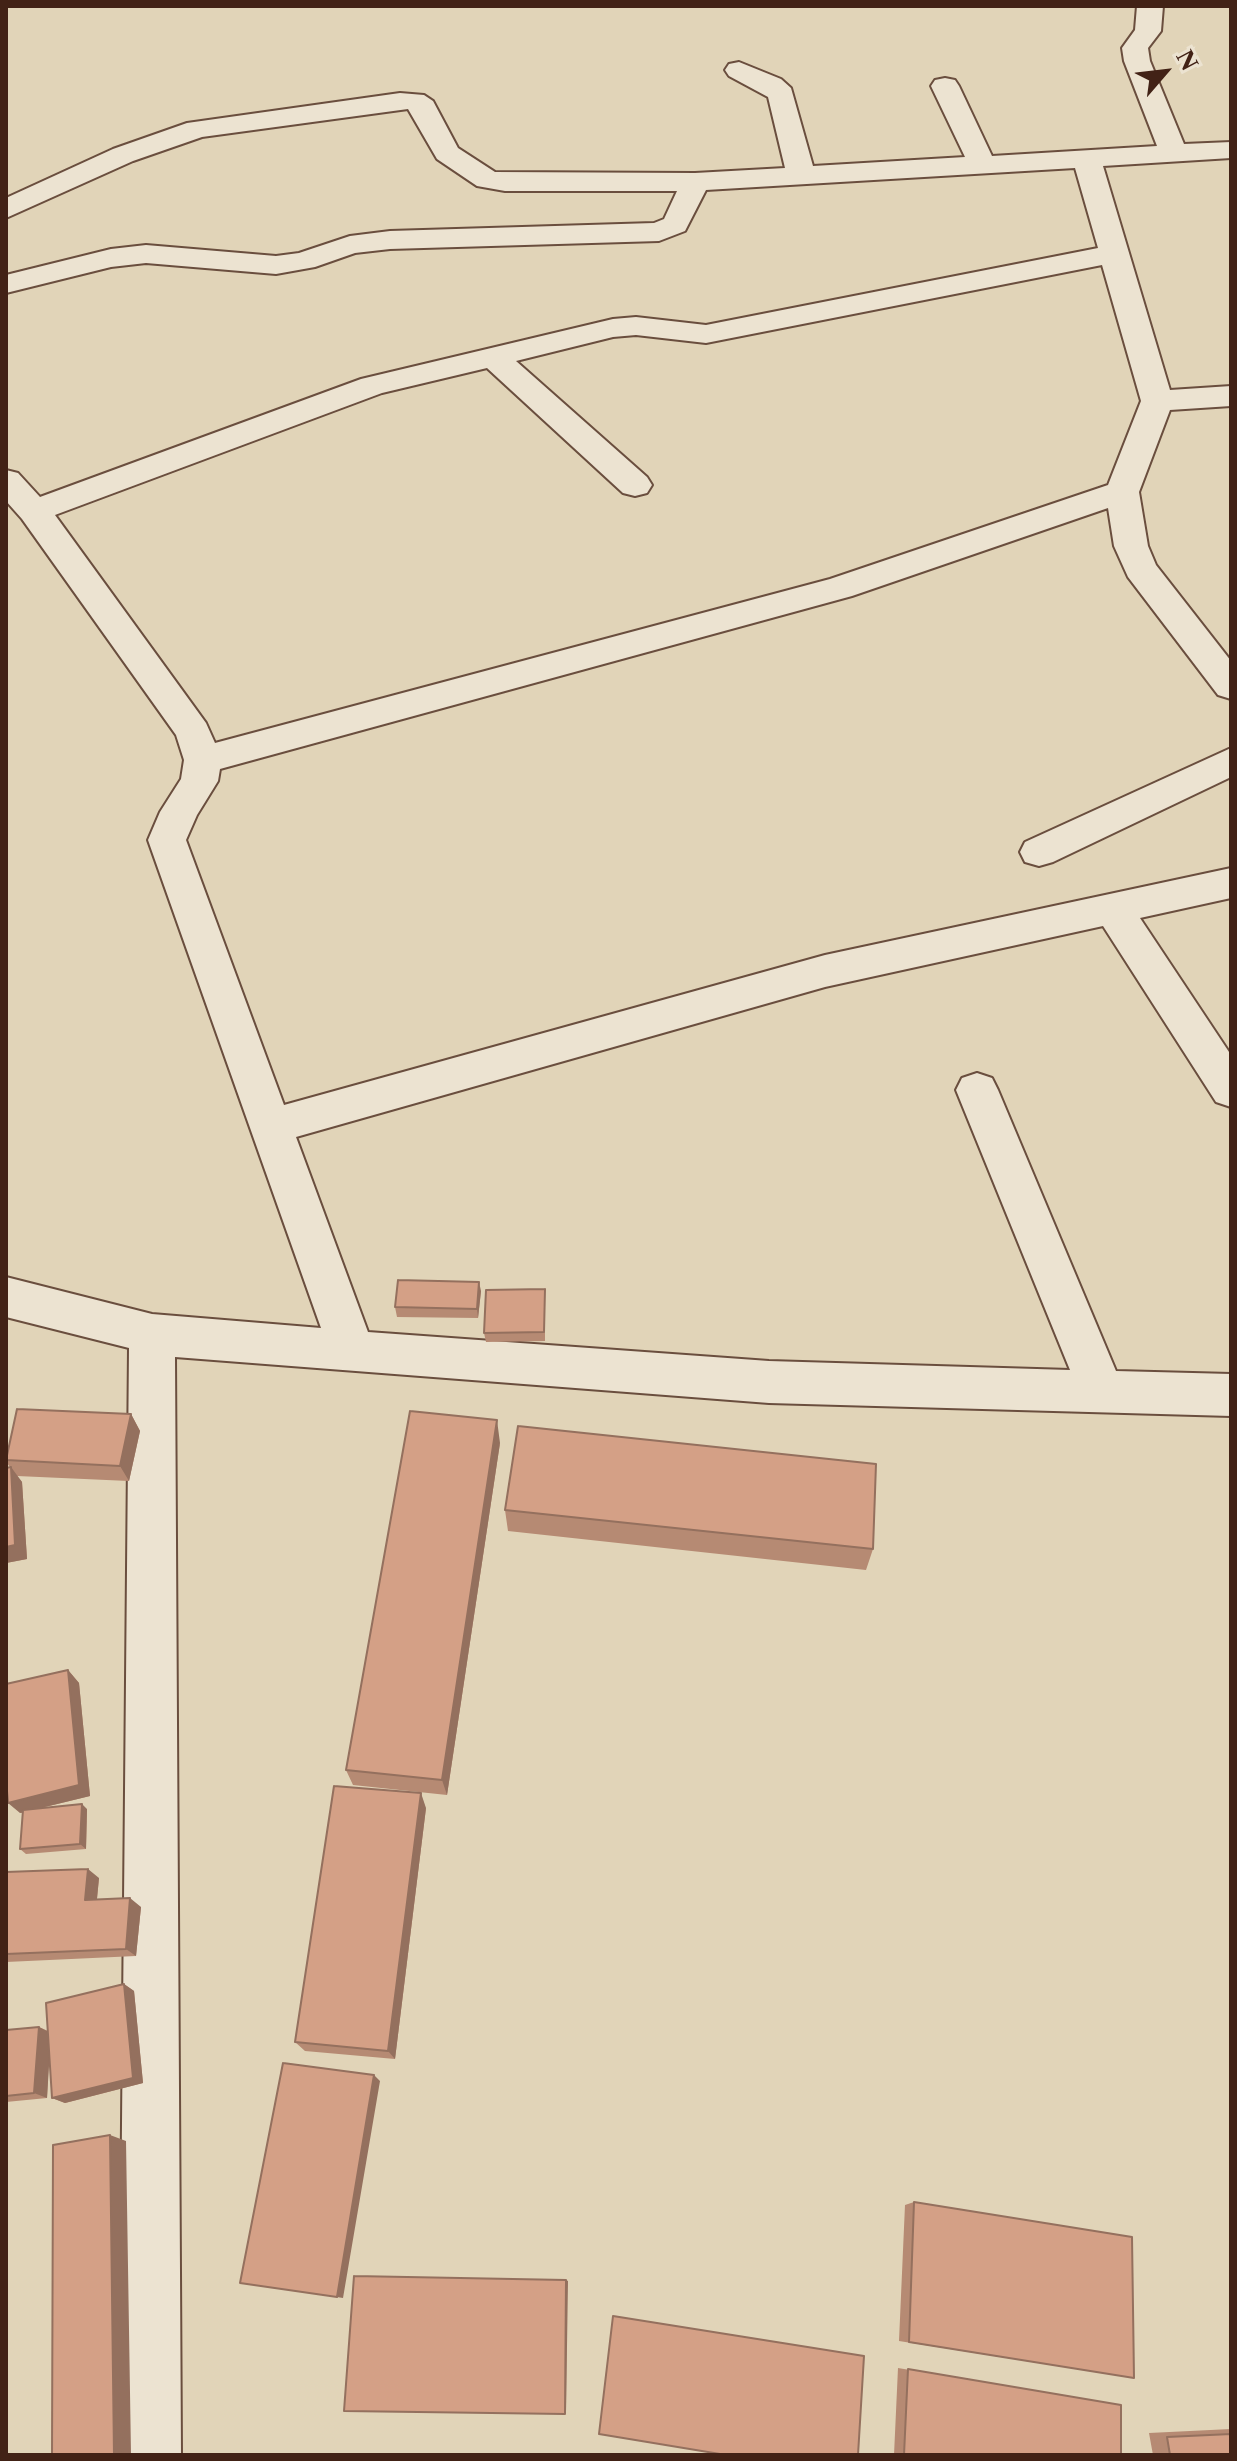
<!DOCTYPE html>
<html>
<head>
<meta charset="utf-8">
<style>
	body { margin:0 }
	#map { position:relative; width:1237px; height:2461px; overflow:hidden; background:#e1d4b8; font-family:"Libre Caslon Text",serif }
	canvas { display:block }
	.frame { position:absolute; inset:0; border:8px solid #422216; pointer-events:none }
	.north { position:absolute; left:1125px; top:32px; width:80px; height:80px; -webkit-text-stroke:6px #ece3d1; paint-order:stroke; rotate:62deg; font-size:22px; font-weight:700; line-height:32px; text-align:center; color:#422216 }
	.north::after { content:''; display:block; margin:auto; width:28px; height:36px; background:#422216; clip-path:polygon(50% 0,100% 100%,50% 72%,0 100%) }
</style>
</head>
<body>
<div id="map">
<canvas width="1237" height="2461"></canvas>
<div class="frame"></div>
<div class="north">N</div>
</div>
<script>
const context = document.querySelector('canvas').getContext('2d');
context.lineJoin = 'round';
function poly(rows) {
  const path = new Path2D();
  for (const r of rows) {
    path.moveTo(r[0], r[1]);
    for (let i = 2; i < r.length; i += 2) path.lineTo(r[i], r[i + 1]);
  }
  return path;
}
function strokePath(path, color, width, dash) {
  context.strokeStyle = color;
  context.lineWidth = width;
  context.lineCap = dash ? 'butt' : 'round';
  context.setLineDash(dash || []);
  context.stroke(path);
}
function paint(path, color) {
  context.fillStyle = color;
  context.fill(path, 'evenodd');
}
const minor = poly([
	[1137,6,1163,6,1161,31,1148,48,1150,61,1184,144,1231,142,1231,158,1103,166,1170,390,1231,386,1231,406,1170,410,1139,492,1148,546,1156,565,1231,661,1231,699,1218,695,1128,577,1114,546,1108,508,852,596,220,769,218,781,197,815,186,840,284,1105,825,955,1231,868,1231,898,1140,918,1231,1055,1231,1107,1216,1102,1103,926,825,987,296,1137,368,1332,769,1361,1070,1370,956,1090,962,1078,977,1073,992,1078,998,1090,1116,1371,1231,1374,1231,1416,769,1403,175,1357,181,2455,119,2455,129,1348,6,1317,6,1277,152,1314,321,1328,148,840,160,812,181,779,184,760,176,735,22,519,6,501,6,470,18,473,40,497,361,379,613,319,636,317,706,325,1098,248,1075,168,706,190,685,231,659,241,390,249,355,253,315,267,276,274,146,263,111,267,6,293,6,275,111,249,146,245,276,256,299,253,350,236,390,231,654,223,664,219,677,191,505,191,477,186,437,159,408,109,202,137,133,161,6,218,6,198,113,149,187,123,400,93,424,95,433,101,458,148,495,172,695,173,785,168,768,97,729,76,725,70,729,64,739,62,781,79,791,88,813,166,965,157,931,86,935,80,945,78,955,80,959,86,992,156,1157,146,1124,61,1122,48,1135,30,1137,6],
	[1102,265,1141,401,1108,485,830,579,215,743,206,723,55,515,382,393,487,368,623,493,635,496,647,493,652,485,647,477,516,361,613,337,636,335,706,343,1102,265],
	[1231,748,1231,777,1053,862,1039,866,1025,862,1020,852,1025,842,1231,748]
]);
const wall = poly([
	[545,1289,545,1341,486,1342,484,1333],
	[481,1291,478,1318,397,1317,395,1307],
	[131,1414,140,1431,129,1481,17,1476,22,1482,27,1559,6,1563,6,1468,10,1467,6,1462,6,1456],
	[500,1443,447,1795,353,1785,346,1770],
	[505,1510,873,1549,866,1570,508,1531],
	[68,1670,79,1683,90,1796,41,1808,87,1809,86,1849,26,1854,20,1849,23,1813,20,1813],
	[426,1808,395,2059,305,2051,295,2042],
	[6,1872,99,1878,97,1899,141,1907,136,1956,6,1962],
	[124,1984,134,1991,143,2083,65,2103,52,2098,49,2056,47,2098,6,2102,6,2030,39,2027,48,2031],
	[914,2202,1134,2378,899,2341,905,2205],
	[898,2368,1121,2405,1121,2455,894,2455],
	[1231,2429,1231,2455,1153,2455,1149,2433]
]);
const shadedWall = poly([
	[479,1282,481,1291,478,1318,477,1309],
	[131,1414,140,1431,129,1481,120,1466],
	[497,1420,500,1443,447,1795,442,1780],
	[11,1467,22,1482,27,1559,6,1563],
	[68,1670,79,1683,90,1796,20,1813,8,1803],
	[421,1793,426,1808,395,2059,388,2051],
	[82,1804,87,1809,86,1849,80,1844],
	[88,1869,99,1878,96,1908,85,1900],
	[130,1898,141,1907,136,1956,126,1949],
	[124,1984,134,1991,143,2083,65,2103,52,2098],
	[39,2027,51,2033,47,2098,34,2093],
	[374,2075,380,2081,343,2298,337,2297],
	[110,2135,126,2141,131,2455,114,2455],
	[566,2280,568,2281,566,2411,565,2414]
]);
const building = poly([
	[398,1280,479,1282,477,1309,395,1307,398,1280],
	[545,1289,544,1332,484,1333,486,1290,545,1289],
	[17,1409,131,1414,120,1466,6,1460,17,1409],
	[410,1411,497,1420,442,1780,346,1770,410,1411],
	[518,1426,876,1464,873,1549,505,1510,518,1426],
	[11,1467,15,1545,6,1547,6,1468,11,1467],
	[68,1670,79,1785,8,1803,6,1779,6,1684,68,1670],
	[334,1786,421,1793,388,2051,295,2042,334,1786],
	[82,1804,80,1844,20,1849,23,1810,82,1804],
	[88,1869,85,1900,130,1898,126,1949,6,1954,6,1872,88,1869],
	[124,1984,133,2078,52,2098,46,2003,124,1984],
	[39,2027,34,2093,6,2096,6,2030,39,2027],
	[283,2063,374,2075,337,2297,240,2283,283,2063],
	[110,2135,114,2455,52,2455,53,2145,110,2135],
	[914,2202,1132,2237,1134,2378,909,2342,914,2202],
	[354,2276,566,2280,565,2414,344,2411,354,2276],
	[613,2316,864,2356,858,2455,726,2455,599,2434,613,2316],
	[908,2369,1121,2405,1121,2455,904,2455,908,2369],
	[1231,2434,1231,2455,1170,2455,1167,2437,1231,2434]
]);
strokePath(minor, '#6a4e3e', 4);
paint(minor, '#ece3d1');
paint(wall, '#b68a73');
paint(shadedWall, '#94705e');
paint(building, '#d4a086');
strokePath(building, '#94705e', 2);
</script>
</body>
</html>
